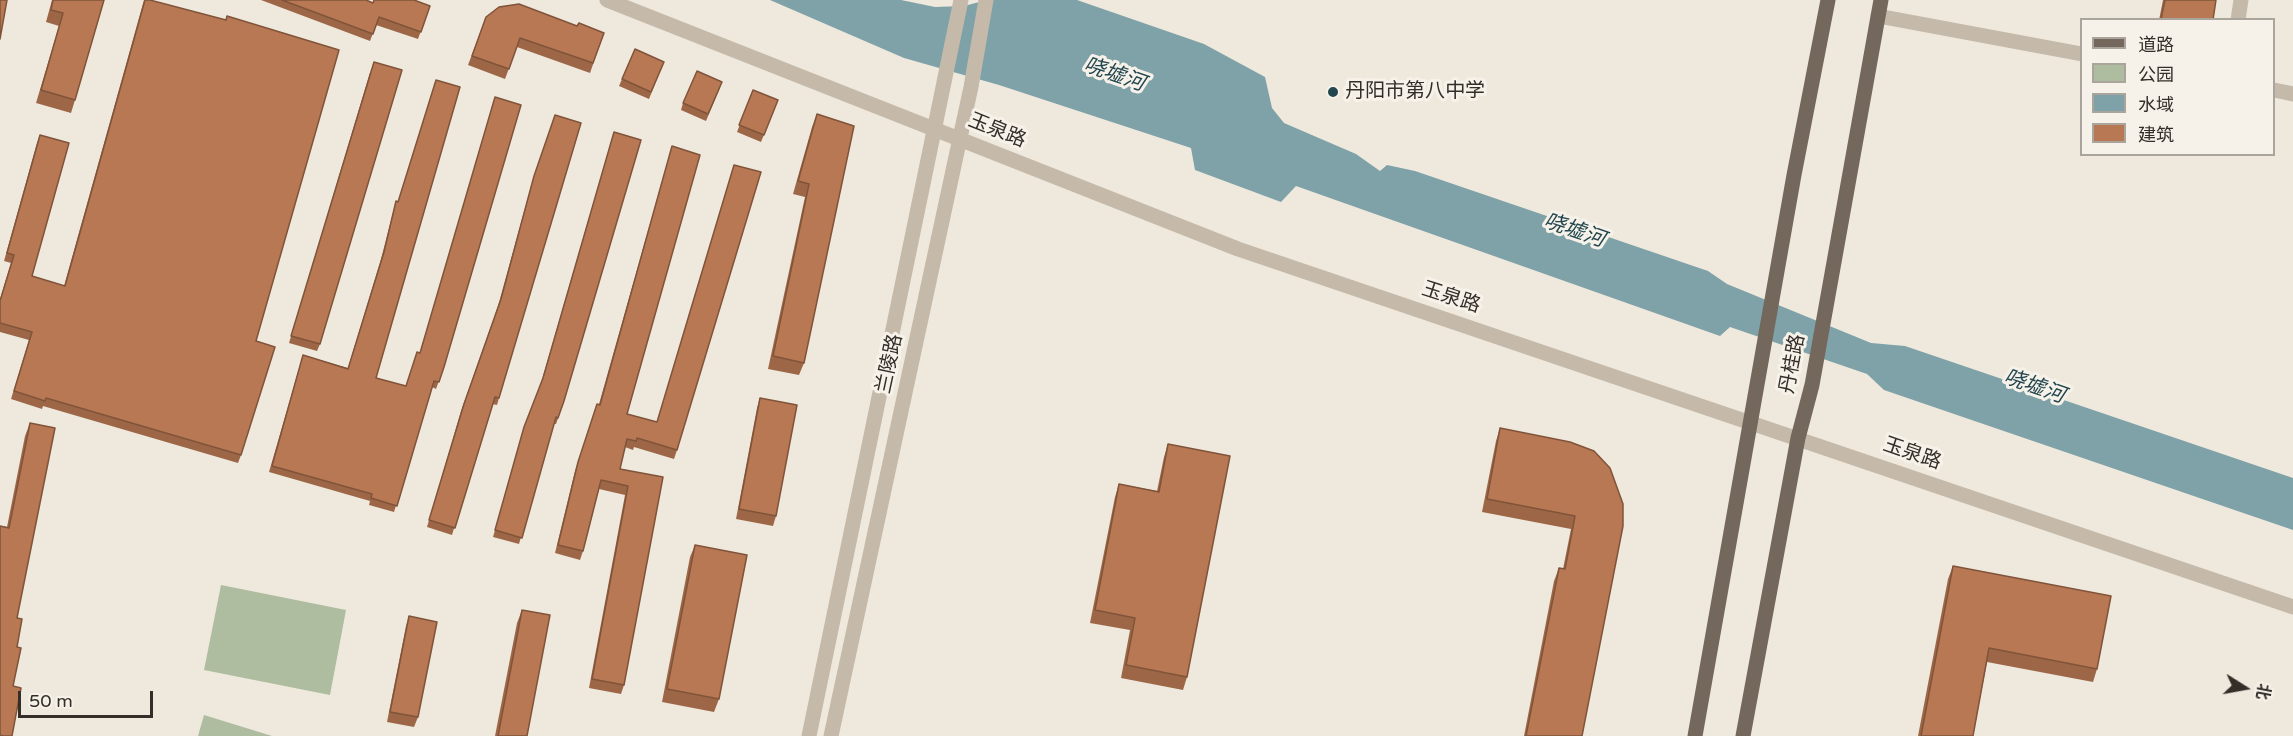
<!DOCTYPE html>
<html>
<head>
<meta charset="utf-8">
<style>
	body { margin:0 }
	#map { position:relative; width:2293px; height:736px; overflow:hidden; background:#efe9dd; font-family:"Varela Round","Noto Sans SC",sans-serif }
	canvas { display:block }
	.legend { position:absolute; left:2080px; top:18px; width:195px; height:138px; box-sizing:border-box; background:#f7f2e9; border:2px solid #a9a49c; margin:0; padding:8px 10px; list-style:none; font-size:18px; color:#342e29 }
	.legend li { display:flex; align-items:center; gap:12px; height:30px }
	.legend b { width:30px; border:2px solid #a9a49c }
	.north { position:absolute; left:2215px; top:658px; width:60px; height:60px; -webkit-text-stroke:4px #f7f2e9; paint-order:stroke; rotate:101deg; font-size:16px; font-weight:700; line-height:24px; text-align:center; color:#342e29 }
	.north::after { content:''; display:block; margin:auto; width:21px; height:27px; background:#342e29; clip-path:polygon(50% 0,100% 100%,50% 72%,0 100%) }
	.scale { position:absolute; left:18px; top:691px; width:135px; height:27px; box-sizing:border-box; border:3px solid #342e29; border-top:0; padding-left:8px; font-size:18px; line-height:21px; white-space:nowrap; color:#342e29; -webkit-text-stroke:4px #f7f2e9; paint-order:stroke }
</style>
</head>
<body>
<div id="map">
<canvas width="2293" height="736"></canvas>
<ul class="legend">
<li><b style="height:8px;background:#74675c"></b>道路</li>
<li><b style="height:16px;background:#aebc9f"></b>公园</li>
<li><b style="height:16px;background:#7fa1a8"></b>水域</li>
<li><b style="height:16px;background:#b77853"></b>建筑</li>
</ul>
<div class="north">北</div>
<div class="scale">50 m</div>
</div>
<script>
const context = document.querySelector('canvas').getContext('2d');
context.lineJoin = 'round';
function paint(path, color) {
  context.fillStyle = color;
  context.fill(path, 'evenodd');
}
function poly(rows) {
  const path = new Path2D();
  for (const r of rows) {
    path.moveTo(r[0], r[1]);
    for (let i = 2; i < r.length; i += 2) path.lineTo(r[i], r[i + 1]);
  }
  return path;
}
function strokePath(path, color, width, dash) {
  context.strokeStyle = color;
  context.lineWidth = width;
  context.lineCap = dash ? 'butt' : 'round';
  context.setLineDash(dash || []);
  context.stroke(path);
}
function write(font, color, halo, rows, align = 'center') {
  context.font = font + ' "Varela Round","Noto Sans SC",sans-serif';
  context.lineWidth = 6;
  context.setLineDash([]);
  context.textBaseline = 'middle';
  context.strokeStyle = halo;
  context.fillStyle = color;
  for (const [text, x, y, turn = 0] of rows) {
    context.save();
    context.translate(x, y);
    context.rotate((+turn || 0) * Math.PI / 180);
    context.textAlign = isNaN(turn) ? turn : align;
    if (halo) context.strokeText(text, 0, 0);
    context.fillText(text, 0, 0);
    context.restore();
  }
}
const green = poly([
	[221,585,346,610,330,695,204,670],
	[204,715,272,736,198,736]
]);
const water = poly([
	[770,0,901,0,935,7,964,6,987,0,1077,0,1204,44,1265,77,1272,108,1284,123,1356,154,1380,171,1387,165,1415,171,1708,271,1727,284,1871,343,1905,346,2293,478,2293,530,1884,390,1867,374,1730,327,1720,336,1296,186,1281,202,1195,170,1191,148,999,85,904,58]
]);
const minor = poly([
	[607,0,1238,249,2293,607],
	[1878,16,2082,54],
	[2238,20,2241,0],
	[2274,90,2293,94],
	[809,736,961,0],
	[831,736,971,87,986,0]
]);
const major = poly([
	[1695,736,1794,175,1828,0],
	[1743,736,1798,438,1812,385,1881,0]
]);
const wall = poly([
	[52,0,104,0,75,100,71,113,36,103,59,26,46,22],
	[144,0,256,341,241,455,238,463,43,406,42,409,11,399,29,340,0,332,0,299,11,263,4,261,37,143,40,135,32,276,64,286],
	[261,0,366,0,373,3,430,6,418,39,376,25,370,41],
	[2163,0,2216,0,2213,20,2159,20],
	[486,17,577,26,604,33,590,73,517,47,505,79,468,65],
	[664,62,649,99,619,86,622,79],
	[371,69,320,344,317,351,289,343],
	[720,88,706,121,681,110,683,103],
	[753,90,778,100,761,142,737,132],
	[817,114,804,363,799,375,768,369,805,197,793,194,812,127],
	[555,115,499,398,497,405,492,404,452,535,427,527,461,411,498,306,532,183],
	[614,132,564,401,556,424,554,424,519,544,493,537,522,434,541,383],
	[672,146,627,414,657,422,734,165,677,450,674,459,634,447,633,450,625,447,620,469,663,477,624,685,621,694,589,688,625,495,599,489,583,551,580,560,555,553,575,471,597,404,599,404],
	[396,201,376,378,405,386,444,367,436,389,432,387,394,512,369,505,370,501,269,472,303,355,348,368,381,259],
	[760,398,776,516,773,526,736,519,757,408],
	[30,423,17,618,17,647,13,686,12,736,0,736,0,526,7,527,25,436],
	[1500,428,1594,451,1582,736,1524,736,1554,581,1559,568,1563,569,1571,529,1482,512,1496,441],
	[1168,444,1187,677,1183,690,1121,678,1130,630,1090,623,1115,497,1119,484,1157,491,1164,457],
	[695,545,719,699,714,712,662,702,690,557],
	[1953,566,2097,669,2093,682,1987,662,1973,736,1918,736,1948,579],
	[522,610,527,736,495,736,517,623],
	[409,616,418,717,414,727,387,722,406,626]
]);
const building = poly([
	[0,0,7,0,0,39,0,0],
	[53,0,104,0,75,100,41,90,63,13,51,10,53,0],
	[145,0,150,0,226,20,227,16,339,50,256,341,275,347,241,455,46,398,45,401,14,391,32,332,0,323,0,301,14,255,7,253,40,135,69,143,32,276,65,286,145,0],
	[282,0,366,0,373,3,374,0,414,0,430,6,421,32,379,17,373,34,282,0],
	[2165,0,2216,0,2213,20,2161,19,2165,0],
	[519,4,577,26,579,23,604,33,593,63,520,38,509,69,472,56,486,17,499,7,519,4],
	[635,49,664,62,651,92,622,79,635,49],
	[374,62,402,70,320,344,291,336,374,62],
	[697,71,722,82,708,114,683,103,697,71],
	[436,80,460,87,376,378,406,386,417,352,420,353,495,97,521,105,444,367,439,382,434,381,397,506,371,498,372,494,272,466,303,355,348,369,384,252,396,201,398,202,436,80],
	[753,90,778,100,764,135,739,125,753,90],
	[817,114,854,126,804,363,773,356,809,184,798,181,817,114],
	[555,115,581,123,499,398,495,397,455,528,429,520,464,404,501,299,534,176,555,115],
	[614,132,641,140,564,401,558,418,556,417,522,538,495,530,524,427,543,378,614,132],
	[672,146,700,155,627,414,657,422,734,165,761,172,677,450,637,438,636,441,627,439,620,469,663,477,624,685,592,679,628,486,601,480,583,551,558,545,578,462,597,404,600,405,672,146],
	[760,398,797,405,776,516,739,509,760,398],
	[30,423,55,428,17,618,22,619,17,647,21,648,13,686,21,688,12,736,3,736,0,735,0,526,9,528,30,423],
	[1500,428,1570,442,1594,451,1610,468,1623,504,1623,526,1582,736,1526,736,1559,568,1565,569,1575,516,1487,499,1500,428],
	[1168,444,1230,456,1187,677,1126,665,1135,618,1095,610,1119,484,1159,492,1168,444],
	[695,545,747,555,719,699,667,689,695,545],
	[1953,566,2111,596,2097,669,1989,648,1973,736,1921,736,1953,566],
	[522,610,550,615,527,736,498,736,522,610],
	[409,616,437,622,418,717,390,712,409,616]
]);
const markers = [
	[1333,92,6,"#234750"]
];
const poiNames = [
	["丹阳市第八中学",1345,92]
];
const streetNames = [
	["玉泉路",997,131,22],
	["玉泉路",1451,298,18],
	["兰陵路",890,364,-78],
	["丹桂路",1793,364,-79],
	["玉泉路",1912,454,19]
];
const waterNames = [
	["哓墟河",1114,75,19],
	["哓墟河",1574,231,19],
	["哓墟河",2034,387,19]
];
paint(green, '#aebc9f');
paint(water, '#7fa1a8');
strokePath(minor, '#c5baaa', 15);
strokePath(major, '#74675c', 15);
paint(wall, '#9d6747');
paint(building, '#b77853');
strokePath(building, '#80543a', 1.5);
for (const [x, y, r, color] of markers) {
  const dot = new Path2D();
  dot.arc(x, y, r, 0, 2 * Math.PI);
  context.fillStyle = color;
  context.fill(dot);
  strokePath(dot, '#f7f2e9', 2);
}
write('20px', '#342e29', '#f7f2e9', poiNames, 'left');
write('20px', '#342e29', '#f7f2e9', streetNames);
write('italic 21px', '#234750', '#f7f2e9', waterNames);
</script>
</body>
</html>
